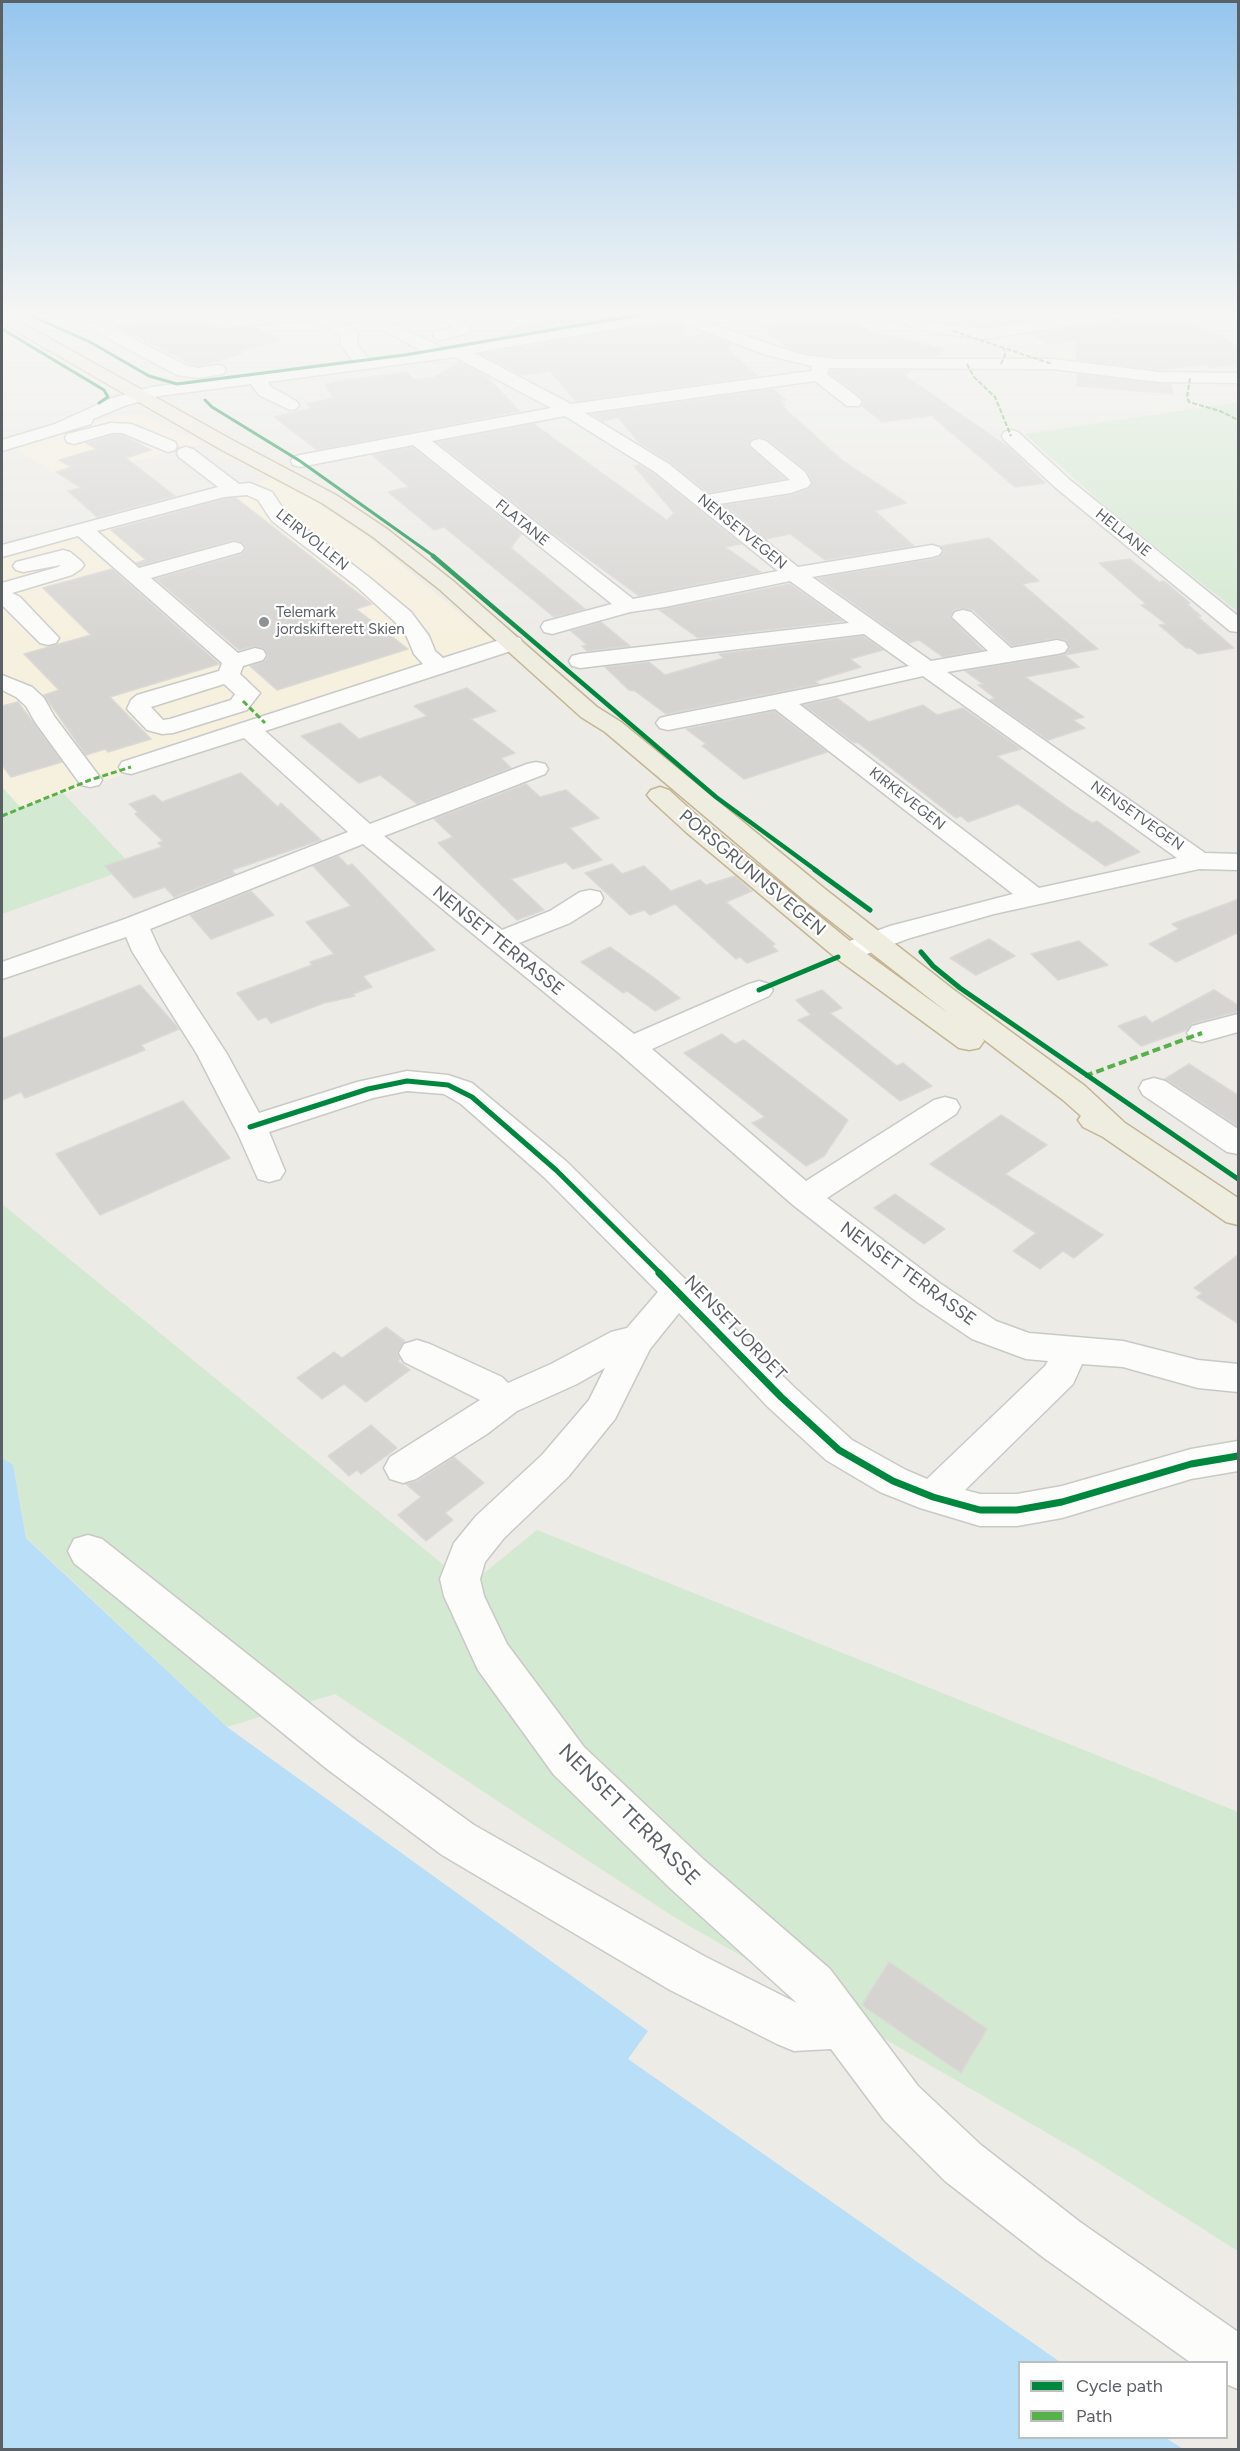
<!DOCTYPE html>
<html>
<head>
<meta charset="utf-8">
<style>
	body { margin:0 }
	#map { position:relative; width:1240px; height:2451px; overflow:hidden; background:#ecebe6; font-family:Figtree,sans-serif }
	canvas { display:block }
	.frame { position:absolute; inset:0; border:3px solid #5b6065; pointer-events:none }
	.legend { position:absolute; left:1018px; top:2361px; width:210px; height:78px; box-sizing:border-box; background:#fff; border:2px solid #bdbfc1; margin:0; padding:8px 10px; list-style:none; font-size:18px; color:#5b6065 }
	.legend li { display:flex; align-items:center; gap:12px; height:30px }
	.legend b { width:30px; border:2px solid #bdbfc1 }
</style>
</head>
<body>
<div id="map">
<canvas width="1240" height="2451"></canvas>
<div class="frame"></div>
<ul class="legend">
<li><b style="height:8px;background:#00873e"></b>Cycle path</li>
<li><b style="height:8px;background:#58b04a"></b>Path</li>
</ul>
</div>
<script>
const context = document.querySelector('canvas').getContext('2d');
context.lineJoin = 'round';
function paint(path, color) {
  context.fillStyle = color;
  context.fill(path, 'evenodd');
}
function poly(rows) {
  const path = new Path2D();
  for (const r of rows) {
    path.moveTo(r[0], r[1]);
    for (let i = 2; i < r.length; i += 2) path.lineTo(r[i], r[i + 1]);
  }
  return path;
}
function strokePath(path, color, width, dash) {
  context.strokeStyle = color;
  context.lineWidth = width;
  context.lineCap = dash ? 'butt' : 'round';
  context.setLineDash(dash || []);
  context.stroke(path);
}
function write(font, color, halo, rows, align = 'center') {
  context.font = font + ' Figtree,sans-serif';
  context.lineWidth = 4.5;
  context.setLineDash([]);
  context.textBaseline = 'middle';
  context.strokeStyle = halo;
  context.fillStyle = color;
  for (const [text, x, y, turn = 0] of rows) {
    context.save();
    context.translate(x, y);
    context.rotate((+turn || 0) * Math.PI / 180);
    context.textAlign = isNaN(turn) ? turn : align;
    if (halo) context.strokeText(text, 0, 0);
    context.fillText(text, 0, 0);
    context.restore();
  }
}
const commercial = poly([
	[142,415,201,444,64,479,12,446,117,416],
	[278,477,370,539,504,650,21,808,2,787,2,551]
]);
const green = poly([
	[1238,402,1238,612,1106,507,1025,434],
	[2,787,21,808,63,793,133,867,2,914],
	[2,1204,440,1562,467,1587,537,1530,1238,1812,1238,2251,1087,2156,674,1917,335,1694,227,1727,26,1537,13,1466,2,1458]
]);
const water = poly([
	[2,1458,13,1465,26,1538,227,1727,648,2031,628,2059,1060,2362,1020,2362,1020,2438,1166,2438,1183,2449,2,2449]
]);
const building = poly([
	[170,311,176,311,179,316,224,330,254,327,281,340,238,352,242,354,199,366,191,364,121,328,167,316,170,311],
	[543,311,645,311,503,336,543,311],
	[763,311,839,311,872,332,946,349,933,357,836,357,805,353,788,348,759,325,776,322,763,311],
	[945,311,1074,311,1076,312,984,327,962,324,945,311],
	[1173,311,1181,311,1179,319,1186,318,1239,347,1239,364,1212,368,1205,364,1159,370,1076,360,1076,340,1050,344,1033,334,1173,311],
	[672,321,683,326,684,338,705,334,731,344,727,349,758,376,576,401,550,371,522,375,481,354,672,321],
	[460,362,487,377,520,411,317,450,274,417,312,408,306,404,334,398,325,385,334,382,407,372,414,380,433,378,460,362],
	[831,370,911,371,904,375,1011,449,1045,483,1015,487,933,417,936,415,882,422,862,406,864,402,861,397,830,373,831,370],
	[1077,374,1171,384,1173,394,1077,386,1077,374],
	[773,389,786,400,780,401,785,406,782,406,843,461,907,503,875,511,914,546,825,560,790,534,766,539,724,505,792,495,809,489,813,482,806,470,767,439,760,437,751,439,748,445,785,479,708,493,670,462,639,443,618,417,603,421,592,414,773,389],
	[534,424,667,520,674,513,634,466,639,465,654,474,741,544,725,547,761,572,639,596,546,528,437,442,534,424],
	[112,435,122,435,151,450,126,458,175,496,97,517,68,491,81,488,56,472,72,467,59,460,97,449,86,443,112,435],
	[412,447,521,534,511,548,585,609,554,617,444,527,434,530,388,492,409,487,372,455,412,447],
	[236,498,372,604,356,609,408,649,277,690,250,666,265,661,268,656,265,649,254,646,239,650,156,579,242,554,246,548,243,543,233,540,140,566,136,563,146,560,111,530,224,499,236,498],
	[989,538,1039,581,1022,584,1098,649,1065,655,1079,667,1025,677,1084,717,1073,720,1085,728,1048,740,990,700,995,698,978,685,983,684,965,671,1066,654,1070,648,1066,640,1057,638,1012,646,973,610,962,608,954,610,950,617,983,650,943,657,919,640,909,643,818,578,933,559,940,557,944,552,941,546,989,538],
	[1130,559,1159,582,1164,581,1190,603,1187,604,1201,616,1198,617,1234,648,1198,654,1190,648,1186,648,1159,625,1166,624,1141,605,1146,604,1099,563,1130,559],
	[112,569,219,664,110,697,151,739,108,752,105,749,86,755,44,695,59,690,24,654,91,635,43,588,112,569],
	[790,584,843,621,698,638,659,610,790,584],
	[601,622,630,646,587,651,582,646,587,645,571,631,601,622],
	[863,636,883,650,850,659,861,667,815,681,819,684,666,714,635,691,629,690,605,667,649,662,665,675,724,658,719,654,863,636],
	[467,688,496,711,471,719,515,753,501,758,511,768,417,804,380,775,359,783,301,736,340,723,359,739,427,716,414,706,467,688],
	[837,698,869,722,923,705,937,715,963,708,1021,749,997,756,1073,811,1092,823,1097,821,1140,852,1105,866,1018,804,968,822,961,816,956,818,857,742,854,743,804,705,837,698],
	[18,702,62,762,11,777,2,765,2,706,18,702],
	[774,711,827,752,744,779,702,746,706,744,686,729,774,711],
	[241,773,278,807,281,803,321,840,232,870,235,874,174,897,165,887,134,898,105,866,162,847,158,843,163,841,135,814,138,812,129,804,154,795,162,802,241,773],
	[526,784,540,797,566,790,599,818,570,828,602,860,573,869,566,862,511,879,544,910,517,920,438,843,453,837,434,819,526,784],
	[338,856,348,866,352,864,435,950,363,976,372,987,353,994,355,996,324,1003,271,1023,266,1017,258,1020,237,993,312,965,310,962,334,954,306,922,351,906,313,866,338,856],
	[612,864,622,874,644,866,671,891,700,880,706,885,735,876,752,891,726,902,775,944,772,946,778,951,747,963,740,957,736,959,675,904,650,915,644,910,630,915,585,873,612,864],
	[251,891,274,915,211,939,190,915,251,891],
	[1239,899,1239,932,1176,962,1149,944,1179,929,1172,924,1239,899],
	[989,939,1015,956,976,975,950,958,989,939],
	[1079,941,1108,965,1058,980,1031,954,1079,941],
	[610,947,653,977,680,998,655,1011,627,991,623,993,581,962,610,947],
	[140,985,179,1029,141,1045,145,1050,25,1098,21,1092,2,1100,2,1039,140,985],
	[822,990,842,1008,830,1013,897,1066,903,1063,932,1086,900,1101,798,1020,811,1015,796,1000,822,990],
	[1214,990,1239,1006,1239,1011,1191,1024,1187,1030,1141,1046,1118,1026,1145,1016,1152,1023,1214,990],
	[722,1034,735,1044,744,1040,848,1120,824,1156,806,1166,752,1123,765,1117,684,1053,722,1034],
	[1189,1064,1239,1096,1239,1127,1165,1079,1189,1064],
	[183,1101,230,1158,100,1215,56,1154,183,1101],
	[1001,1115,1047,1145,1005,1174,1103,1235,1074,1258,1063,1251,1040,1269,1013,1251,1036,1233,930,1164,1001,1115],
	[895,1194,945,1229,924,1244,874,1208,895,1194],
	[1239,1254,1239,1324,1197,1297,1202,1293,1194,1288,1239,1254],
	[386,1327,405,1341,397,1352,400,1359,398,1361,410,1370,366,1402,344,1384,322,1399,297,1378,334,1352,342,1358,386,1327],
	[371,1425,397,1448,361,1474,357,1470,349,1476,328,1456,371,1425],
	[454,1457,484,1483,445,1513,453,1520,426,1541,398,1515,421,1497,406,1484,417,1481,454,1457],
	[889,1962,987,2029,961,2073,862,2005,889,1962]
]);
const minor = poly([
	[140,311,168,311,166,314,113,328,187,366,199,368,217,365,223,366,226,370,223,374,199,378,177,375,96,332,94,329,103,321,140,311],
	[178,311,204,311,226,318,294,311,323,314,354,328,358,335,357,345,369,359,424,352,348,311,369,311,443,348,660,311,698,311,689,316,778,347,805,355,836,359,1052,359,1159,372,1238,373,1238,383,1159,382,1052,369,829,368,827,374,859,398,862,402,859,406,847,406,815,381,585,413,669,464,707,495,790,480,750,445,752,441,759,439,766,441,805,472,811,483,808,487,791,493,719,504,798,567,932,545,939,547,942,551,939,555,932,557,812,577,931,661,988,651,952,617,955,612,963,610,971,612,1011,648,1057,640,1065,642,1068,647,1065,652,1057,654,947,672,1205,853,1238,854,1238,870,1199,869,994,914,910,938,856,958,846,960,836,958,832,952,836,946,890,926,1013,894,775,709,668,730,660,728,656,723,660,718,668,716,835,683,909,666,864,634,580,668,572,666,569,661,572,656,580,654,849,623,790,581,665,607,630,612,552,634,544,632,541,627,544,622,612,604,413,445,300,467,293,465,291,461,293,457,300,455,551,408,455,357,268,382,271,387,296,401,299,405,296,409,290,410,259,395,251,384,159,396,124,406,93,419,91,424,2,451,2,440,55,424,112,398,152,387,353,361,341,345,341,334,313,321,305,320,225,328,180,314,178,311],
	[672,319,766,355,812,366,811,371,571,404,474,353,672,319],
	[565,416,655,472,778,571,633,599,432,441,565,416],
	[923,676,1177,858,1039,888,799,704,923,676],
	[445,311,461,311,461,318,471,330,469,333,441,340,435,339,433,335,435,331,452,328,445,319,445,311],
	[868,311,895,311,936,323,984,329,1099,311,1140,311,1132,316,984,339,935,333,870,314,868,311],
	[111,423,131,424,175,442,177,446,175,450,168,452,122,433,112,433,74,444,67,442,65,438,67,434,111,423],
	[1011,430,1018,432,1070,480,1238,616,1238,632,1230,631,1056,488,1004,440,1002,436,1004,432,1011,430],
	[186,447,193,449,239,484,250,483,272,492,286,513,370,578,411,612,429,636,435,651,443,658,512,636,520,638,523,643,520,648,265,731,370,824,527,764,536,762,545,764,548,769,545,774,384,836,502,930,550,911,580,892,590,890,600,892,603,898,600,904,570,923,519,943,634,1034,749,984,759,981,769,984,773,990,769,996,652,1049,806,1181,934,1100,945,1097,956,1100,960,1107,956,1114,827,1198,941,1284,996,1321,1029,1333,1123,1341,1198,1360,1238,1364,1238,1392,1198,1388,1123,1367,1082,1364,1073,1384,965,1490,980,1494,1017,1494,1062,1486,1191,1449,1238,1441,1238,1471,1191,1479,1062,1518,1017,1526,980,1526,920,1508,880,1492,826,1460,768,1407,679,1313,650,1349,615,1419,568,1477,504,1538,485,1562,480,1579,484,1596,507,1644,584,1747,703,1859,830,1969,918,2086,981,2145,1080,2222,1238,2332,1238,2389,1226,2384,1226,2362,1190,2362,1044,2258,945,2181,884,2120,831,2049,794,2051,777,2044,670,1990,442,1855,327,1769,74,1563,68,1551,74,1539,88,1535,102,1539,357,1741,474,1825,704,1956,797,2003,671,1889,554,1775,478,1670,444,1596,440,1579,454,1543,476,1516,542,1455,589,1400,605,1368,577,1384,517,1411,487,1434,416,1479,403,1483,390,1479,384,1468,390,1457,480,1400,404,1362,399,1353,404,1344,417,1340,430,1344,502,1377,508,1383,551,1364,611,1332,627,1328,658,1292,545,1178,461,1104,444,1094,407,1091,373,1098,269,1132,285,1171,280,1179,269,1182,258,1179,238,1134,197,1054,132,951,126,937,2,979,2,962,125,919,348,832,244,738,131,774,122,772,119,767,122,762,423,664,414,654,407,637,395,622,356,586,272,521,258,500,247,495,224,497,97,531,139,568,234,542,241,544,244,548,241,552,151,578,238,653,255,648,263,650,266,655,263,660,243,666,240,674,260,693,247,710,173,733,162,734,147,730,127,709,131,700,137,695,219,671,222,663,78,536,2,557,2,545,218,487,179,457,177,453,179,449,186,447],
	[224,684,235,694,231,700,170,719,163,720,151,707,224,684],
	[363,844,620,1054,793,1205,917,1302,972,1339,1026,1359,1048,1361,1045,1366,927,1479,906,1470,852,1440,794,1387,567,1162,472,1083,448,1075,407,1071,357,1082,259,1113,227,1054,160,951,150,929,363,844],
	[63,550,70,552,81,561,84,565,81,569,72,575,12,593,20,597,59,638,56,643,48,645,40,643,2,605,2,583,58,567,61,565,23,572,16,570,13,566,16,562,63,550],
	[2,675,32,687,44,698,54,716,102,780,99,785,90,787,81,785,35,722,26,706,16,697,2,690,2,675],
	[1238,1014,1238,1032,1202,1042,1192,1040,1187,1033,1192,1026,1238,1014],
	[1154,1078,1165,1081,1238,1129,1238,1154,1227,1152,1143,1095,1139,1088,1143,1081,1154,1078]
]);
const highway = poly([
	[2,312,234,441,336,495,387,529,453,581,597,707,621,722,825,889,954,990,1085,1086,1125,1123,1238,1198,1238,1225,1226,1222,1103,1137,1083,1127,1078,1120,1081,1116,1063,1100,983,1039,984,1041,979,1048,969,1050,959,1048,836,958,686,832,651,800,647,795,651,790,660,787,669,790,704,822,856,946,948,1013,805,901,605,732,581,717,439,589,373,537,322,503,220,449,2,323,2,312]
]);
const quietFar2 = poly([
	[953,331,1052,364],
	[967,364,974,377,995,397,1011,436],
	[1001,364,1005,355,1004,349],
	[1190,378,1187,397,1189,402,1220,411,1238,420]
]);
const quietFar1 = poly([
	[243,701,265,723],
	[2,816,90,780,131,767]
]);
const quiet = poly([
	[1085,1076,1202,1033]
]);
const cyclewayFar3 = poly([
	[20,311,90,342,149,376,177,384,405,355,663,311],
	[2,329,104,390,108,397,99,403],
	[205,400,212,407,300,461,435,557]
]);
const cyclewayFar2 = poly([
	[433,556,716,797,817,871]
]);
const cyclewayFar1 = poly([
	[815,870,870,910],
	[921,952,933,966,960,988,1238,1179],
	[759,990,838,957],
	[250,1127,368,1089,407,1081,448,1085,472,1097,556,1170,661,1274]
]);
const cycleway = poly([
	[659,1273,781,1397,839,1450,893,1481,933,1497,980,1510,1017,1510,1062,1502,1191,1464,1238,1456]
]);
const markers = [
	[264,622,6,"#8e9192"]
];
const farStreetnames = [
	["FLATANE",522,523,39],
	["NENSETVEGEN",742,532,39],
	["HELLANE",1123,533,39],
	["LEIRVOLLEN",312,540,39],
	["KIRKEVEGEN",907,799,38],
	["NENSETVEGEN",1137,816,35]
];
const farPoinames = [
	["Telemark",276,613],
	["jordskifterett Skien",276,630]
];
const streetNames = [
	["PORSGRUNNSVEGEN",752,873,40],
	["NENSET TERRASSE",498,941,39],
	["NENSET TERRASSE",908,1274,36],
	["NENSETJORDET",735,1328,46]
];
const nearStreetnames = [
	["NENSET TERRASSE",629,1815,45]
];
paint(commercial, '#f6f0de');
paint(green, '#d3e9d1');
paint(water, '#b9def8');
paint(building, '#d5d4d1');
strokePath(building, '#dbd9d5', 1.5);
strokePath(minor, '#c9c9c8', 3);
strokePath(highway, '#c4b593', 3);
paint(minor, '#fcfcfb');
paint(highway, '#efece0');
strokePath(quietFar2, '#58b04a', 2, [5, 2]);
strokePath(quietFar1, '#58b04a', 3, [6, 3]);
strokePath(quiet, '#58b04a', 4, [8, 4]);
strokePath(cyclewayFar3, '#00873e', 3);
strokePath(cyclewayFar2, '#00873e', 4.5);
strokePath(cyclewayFar1, '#00873e', 5);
strokePath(cycleway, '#00873e', 7);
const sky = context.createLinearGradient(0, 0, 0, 654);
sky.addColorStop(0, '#95c5ee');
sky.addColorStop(0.48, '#f6f6f4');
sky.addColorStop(1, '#f6f6f400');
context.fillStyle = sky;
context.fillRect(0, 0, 1240, 654);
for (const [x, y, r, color] of markers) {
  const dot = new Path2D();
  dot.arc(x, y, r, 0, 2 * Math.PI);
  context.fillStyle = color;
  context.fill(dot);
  strokePath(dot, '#fff', 2);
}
write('15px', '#5b6065', '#fff', farStreetnames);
write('15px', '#5b6065', '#fff', farPoinames, 'left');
write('18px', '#5b6065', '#fff', streetNames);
write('21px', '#5b6065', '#fff', nearStreetnames);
</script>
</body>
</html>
